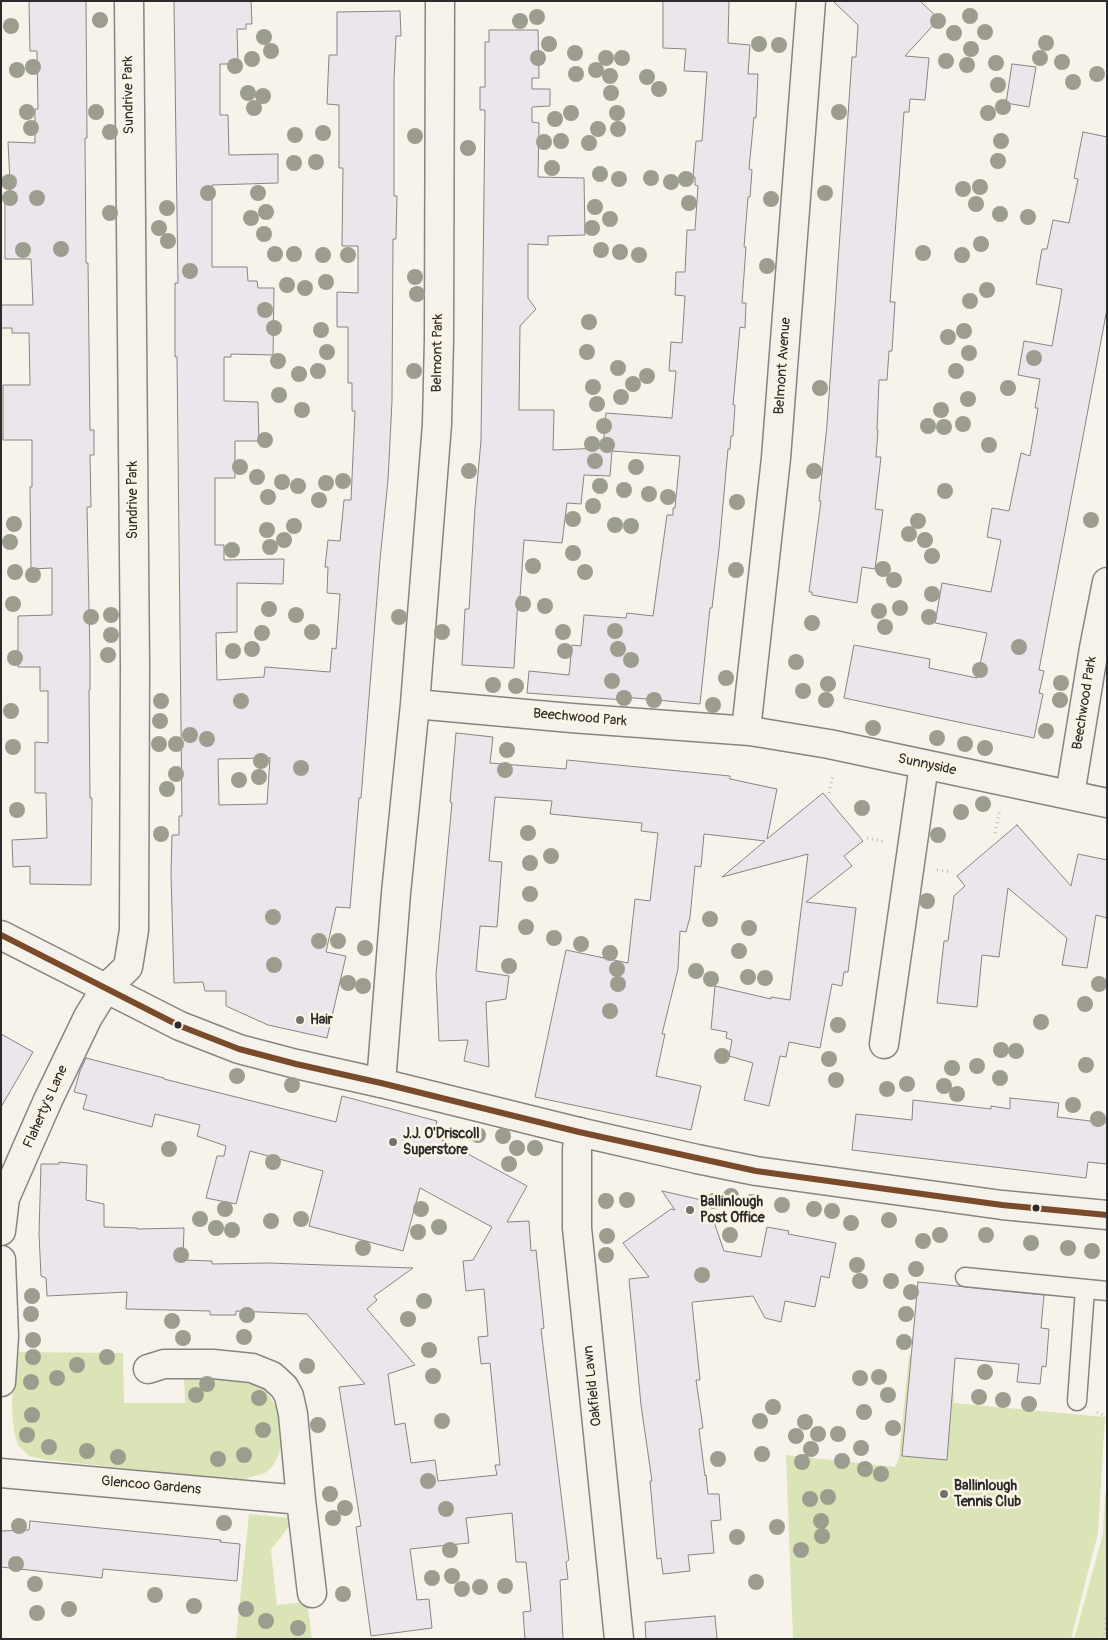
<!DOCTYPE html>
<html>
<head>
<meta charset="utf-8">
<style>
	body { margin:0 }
	#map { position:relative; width:1108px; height:1640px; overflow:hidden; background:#f7f3ea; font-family:Pangolin,sans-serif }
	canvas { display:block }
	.frame { position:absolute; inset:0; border:2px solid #2b2b2b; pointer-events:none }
</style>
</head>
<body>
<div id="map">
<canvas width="1108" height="1640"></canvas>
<div class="frame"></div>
</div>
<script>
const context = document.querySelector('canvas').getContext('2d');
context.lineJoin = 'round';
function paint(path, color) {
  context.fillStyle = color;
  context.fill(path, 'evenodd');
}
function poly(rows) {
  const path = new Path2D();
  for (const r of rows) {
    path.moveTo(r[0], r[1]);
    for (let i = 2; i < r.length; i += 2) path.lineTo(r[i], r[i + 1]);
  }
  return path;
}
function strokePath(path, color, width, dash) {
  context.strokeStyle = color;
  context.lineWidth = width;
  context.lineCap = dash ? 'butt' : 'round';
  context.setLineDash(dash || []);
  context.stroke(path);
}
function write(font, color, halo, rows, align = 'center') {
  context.font = font + ' Pangolin,sans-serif';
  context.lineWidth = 5;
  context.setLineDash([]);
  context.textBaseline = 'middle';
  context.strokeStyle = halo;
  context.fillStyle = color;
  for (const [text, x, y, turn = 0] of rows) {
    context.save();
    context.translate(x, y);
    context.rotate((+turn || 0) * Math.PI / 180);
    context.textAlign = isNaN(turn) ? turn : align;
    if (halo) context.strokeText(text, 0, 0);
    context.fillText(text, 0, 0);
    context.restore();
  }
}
const green = poly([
	[13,1352,123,1353,124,1403,185,1403,184,1377,239,1377,253,1380,265,1389,278,1410,283,1430,282,1442,278,1456,273,1466,265,1473,244,1479,219,1479,41,1459,29,1456,18,1445,14,1431,12,1410],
	[909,1355,949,1358,947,1391,954,1391,954,1403,1105,1417,1098,1533,1071,1639,793,1639,786,1455,895,1467,899,1457],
	[1105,1494,1107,1494,1107,1639,1074,1639,1103,1534],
	[249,1514,292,1518,290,1525,271,1550,277,1605,307,1602,312,1639,236,1639]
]);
const building = poly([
	[29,1,86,1,87,138,85,138,86,263,88,263,90,430,94,430,94,455,90,455,91,507,87,507,90,659,90,690,89,690,90,798,92,798,91,885,30,884,30,866,13,867,12,840,47,838,46,793,35,793,35,742,48,743,48,691,40,691,40,667,18,667,18,616,52,615,52,568,31,569,30,487,32,487,32,440,3,440,3,385,30,385,29,333,12,333,12,328,1,328,1,305,33,305,31,259,5,259,5,203,11,203,8,142,35,143,35,109,38,109,37,51,30,51,29,1],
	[174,1,251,1,252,24,246,24,246,29,237,29,238,64,220,64,220,115,228,115,229,155,278,154,278,183,212,185,212,267,247,267,248,281,257,281,258,288,274,288,273,355,231,354,231,357,224,357,224,401,258,402,259,441,235,441,235,478,215,478,215,545,224,545,224,560,284,559,283,584,237,583,237,632,216,633,217,680,264,677,265,667,330,672,332,648,336,649,340,594,327,593,328,567,325,567,328,540,340,541,344,500,351,500,355,411,352,411,352,383,348,383,348,327,337,327,337,292,358,293,358,246,342,246,343,168,339,168,339,105,327,104,329,55,337,55,337,12,400,11,401,36,396,36,394,80,394,196,397,196,396,239,393,239,392,401,388,480,380,560,361,798,359,798,350,908,336,907,326,952,346,956,327,1038,268,1025,226,1006,226,991,205,991,203,982,174,983,171,874,172,835,179,835,179,816,182,816,177,357,175,357,175,283,178,283,174,1],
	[270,758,267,804,219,805,218,759,270,758],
	[663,1,729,1,728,43,750,45,748,74,758,74,756,118,754,117,749,169,752,170,750,197,748,197,744,247,746,247,742,303,746,303,745,328,740,327,733,405,735,405,733,436,731,436,730,449,728,449,719,549,712,608,710,608,700,704,624,697,624,700,527,693,529,671,569,675,572,645,581,646,584,615,626,618,627,613,653,616,667,515,673,515,673,508,675,508,680,456,612,451,610,476,584,475,581,504,567,503,562,543,524,540,520,597,518,597,514,668,462,665,465,609,469,609,475,508,481,440,485,110,480,110,480,87,485,87,485,42,489,42,489,30,538,30,539,78,532,78,532,89,550,89,550,106,532,107,532,122,539,123,538,177,584,178,585,235,548,236,548,245,528,244,528,298,536,309,520,326,519,410,554,410,553,450,603,448,606,413,672,418,676,371,669,371,671,342,682,343,685,296,675,295,676,272,685,272,687,230,695,230,698,186,695,185,695,177,693,177,696,141,702,141,707,72,684,71,686,49,663,48,663,1],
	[833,1,920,1,939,19,905,56,929,58,925,100,910,99,909,112,904,112,890,302,895,302,892,351,889,351,887,380,879,380,877,430,878,430,876,457,881,457,875,509,883,510,875,569,862,567,857,603,812,595,812,592,809,592,821,501,819,501,827,425,852,57,856,57,858,25,833,1],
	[1012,64,1036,67,1029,107,1006,103,1012,64],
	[1083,132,1107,137,1107,309,1039,670,1044,671,1039,693,1043,694,1034,738,844,698,854,645,930,659,929,668,977,678,987,633,935,623,942,583,991,592,1001,540,987,537,992,508,1009,511,1021,453,1030,456,1038,408,1035,408,1040,379,1018,375,1024,341,1052,346,1060,301,1062,289,1036,284,1042,249,1047,249,1053,220,1069,223,1078,179,1074,178,1083,132],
	[456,733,493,737,490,763,566,769,567,760,730,776,730,779,777,789,767,839,823,793,863,841,844,856,852,866,806,902,856,908,848,972,844,972,842,986,832,984,820,1048,789,1042,786,1057,780,1056,769,1106,744,1100,753,1063,729,1056,732,1040,726,1038,727,1032,711,1029,715,986,771,999,771,997,790,1000,808,854,722,877,765,841,704,834,701,867,695,866,690,917,686,932,680,931,678,969,662,1034,665,1034,656,1076,701,1086,691,1130,535,1097,566,950,628,963,635,899,650,901,658,833,641,831,642,823,550,814,552,801,495,797,489,861,502,862,497,927,480,926,476,971,509,976,506,999,486,1002,489,1067,464,1061,468,1040,439,1041,436,974,452,803,450,802,456,733],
	[1017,825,1071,886,1078,854,1107,860,1107,918,1096,915,1087,968,1062,965,1067,938,1008,888,999,957,982,955,977,1007,937,1003,944,941,948,941,954,896,965,886,957,876,1017,825],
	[1,1034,33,1052,1,1107,1,1034],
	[86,1058,164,1078,164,1079,336,1122,342,1096,437,1121,433,1135,527,1186,507,1222,529,1221,531,1251,536,1250,544,1328,541,1329,569,1560,566,1562,568,1579,560,1580,563,1639,525,1639,523,1612,531,1611,526,1562,516,1562,512,1513,466,1518,469,1543,410,1549,417,1600,429,1599,432,1628,371,1636,356,1527,361,1526,339,1387,365,1384,307,1314,236,1311,236,1315,210,1315,210,1311,126,1309,127,1292,47,1296,46,1278,41,1276,39,1234,41,1164,59,1164,59,1162,87,1165,86,1200,104,1204,104,1227,137,1228,137,1229,184,1228,183,1260,212,1261,212,1264,268,1263,413,1268,374,1296,377,1300,367,1309,415,1365,388,1374,395,1425,405,1423,411,1463,435,1460,438,1481,497,1475,495,1465,500,1465,490,1363,481,1364,478,1337,488,1336,484,1289,466,1291,463,1261,473,1260,492,1227,420,1188,403,1251,309,1226,323,1171,250,1151,236,1204,206,1198,217,1156,224,1156,226,1146,197,1136,200,1125,155,1114,152,1127,83,1109,87,1095,74,1092,80,1071,86,1058],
	[1010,1098,1059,1103,1057,1117,1107,1123,1107,1164,1088,1162,1086,1178,852,1150,856,1114,912,1120,913,1100,991,1109,991,1106,1010,1109,1010,1098],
	[662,1191,706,1201,703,1215,713,1219,724,1251,761,1257,767,1227,789,1231,788,1234,836,1243,829,1278,821,1276,815,1307,785,1301,781,1322,765,1318,753,1296,693,1302,692,1303,700,1380,696,1380,703,1428,699,1429,705,1476,706,1475,708,1494,719,1494,721,1520,711,1521,714,1553,688,1555,690,1571,663,1574,661,1558,657,1559,650,1481,652,1481,641,1405,629,1279,649,1277,623,1243,671,1209,675,1210,662,1191],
	[918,1282,1044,1295,1041,1328,1049,1329,1046,1367,1042,1366,1040,1384,1017,1382,1019,1364,955,1358,947,1460,902,1456,918,1282],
	[30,1521,221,1540,220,1542,240,1544,237,1581,103,1569,102,1578,1,1567,1,1531,29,1530,30,1521],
	[715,1616,717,1639,646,1639,645,1622,715,1616]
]);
const path = poly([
	[829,793,833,774],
	[995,833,1000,809],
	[867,838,886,842],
	[937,870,952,872],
	[1097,1412,1107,1417],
	[1104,1639,1107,1609]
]);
const service = poly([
	[965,1277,1107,1291],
	[1077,1401,1085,1289]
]);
const minor = poly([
	[415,704,571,718,750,731,829,744,1107,803],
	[746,730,776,458,811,1],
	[1070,795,1094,648,1107,582],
	[884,1044,924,765],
	[381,1083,396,893,415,704,437,424,439,339,440,1],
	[579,1132,577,1150,577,1228,619,1639],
	[1,1231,5,1198,48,1100,88,1017,106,988,128,967,134,930,135,665,129,1],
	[1,1260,4,1336,1,1382],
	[148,1369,164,1364,213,1364,252,1368,272,1376,284,1387,289,1396,293,1414,301,1500],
	[1,1473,301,1500,312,1593]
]);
const tertiary = poly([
	[1,935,180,1026,239,1049,296,1064,381,1083,579,1132,697,1159,756,1171,1002,1205,1107,1215]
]);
const bus1 = poly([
	[1,935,180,1026,239,1049,296,1064,381,1083,579,1132,756,1171,1002,1205,1107,1215]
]);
const trees = [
	[970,16],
	[537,17],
	[100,20],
	[520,21],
	[938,21],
	[11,26],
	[985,32],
	[954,33],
	[264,37],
	[1046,43],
	[549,44],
	[759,44],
	[779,45],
	[971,49],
	[271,51],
	[575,53],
	[538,58],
	[606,58],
	[622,58],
	[1040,58],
	[252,59],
	[946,61],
	[1062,62],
	[996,63],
	[967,65],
	[235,66],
	[33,67],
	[17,70],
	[596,70],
	[576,74],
	[1097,74],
	[610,76],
	[647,77],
	[1073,82],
	[998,85],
	[659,89],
	[248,93],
	[611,93],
	[263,96],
	[1003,107],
	[254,108],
	[27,112],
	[96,112],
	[839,112],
	[571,113],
	[617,113],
	[988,113],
	[555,119],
	[31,128],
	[598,129],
	[618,129],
	[110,132],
	[323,133],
	[295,135],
	[415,136],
	[561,141],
	[1001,141],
	[544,142],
	[589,143],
	[468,148],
	[998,161],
	[316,162],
	[294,163],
	[552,168],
	[600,174],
	[651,178],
	[619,179],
	[686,179],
	[9,182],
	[671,182],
	[980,187],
	[963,189],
	[208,193],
	[258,193],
	[825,193],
	[10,198],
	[37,198],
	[771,199],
	[689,203],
	[976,204],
	[595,207],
	[167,208],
	[266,212],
	[110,213],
	[1000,214],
	[1028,217],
	[251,218],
	[610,219],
	[159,228],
	[592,228],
	[264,234],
	[168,241],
	[981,244],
	[61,249],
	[23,250],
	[601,250],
	[620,252],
	[923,253],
	[275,254],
	[294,254],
	[323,255],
	[348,255],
	[639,255],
	[962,255],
	[767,266],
	[190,271],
	[415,277],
	[326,282],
	[287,285],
	[305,288],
	[987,290],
	[417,294],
	[970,301],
	[265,310],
	[589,322],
	[274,328],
	[321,330],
	[964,331],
	[948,337],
	[327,352],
	[587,352],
	[969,353],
	[1034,358],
	[278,361],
	[618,368],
	[318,371],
	[414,371],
	[956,371],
	[299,374],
	[647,376],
	[633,384],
	[593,387],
	[820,388],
	[1008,388],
	[279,395],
	[621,397],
	[968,399],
	[597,404],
	[302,410],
	[941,410],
	[963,424],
	[604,426],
	[928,426],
	[944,427],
	[265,440],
	[592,444],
	[607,445],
	[989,445],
	[595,461],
	[240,467],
	[636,467],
	[469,471],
	[814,471],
	[257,477],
	[343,481],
	[282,482],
	[326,483],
	[298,486],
	[600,486],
	[624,490],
	[945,491],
	[649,494],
	[268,497],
	[668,497],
	[319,500],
	[737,502],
	[593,506],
	[573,519],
	[1091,520],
	[918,521],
	[14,524],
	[615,525],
	[294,526],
	[631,526],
	[267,530],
	[909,534],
	[284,540],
	[925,540],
	[10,542],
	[270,547],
	[232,550],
	[573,553],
	[932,556],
	[533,566],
	[883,569],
	[736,570],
	[15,572],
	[585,572],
	[33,575],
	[894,580],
	[932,594],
	[13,604],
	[523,604],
	[545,606],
	[900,608],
	[269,609],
	[879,611],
	[111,615],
	[296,615],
	[91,617],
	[399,617],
	[929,617],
	[812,623],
	[885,627],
	[615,631],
	[312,632],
	[442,632],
	[563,632],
	[262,633],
	[111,635],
	[1019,647],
	[252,649],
	[618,649],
	[233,651],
	[565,651],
	[108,655],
	[15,658],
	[631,660],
	[796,662],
	[980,670],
	[726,678],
	[612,681],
	[1061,683],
	[828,684],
	[493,685],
	[516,686],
	[803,691],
	[624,698],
	[654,700],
	[826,700],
	[1060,700],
	[161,701],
	[241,701],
	[713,705],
	[11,711],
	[160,721],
	[873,728],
	[1046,731],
	[190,735],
	[937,738],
	[207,739],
	[159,744],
	[176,744],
	[965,744],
	[13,747],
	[985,748],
	[507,750],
	[261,761],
	[301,768],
	[505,770],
	[176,774],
	[259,777],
	[239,780],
	[167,789],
	[983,804],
	[862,808],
	[17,810],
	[961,812],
	[528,833],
	[161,834],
	[938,835],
	[551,856],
	[530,863],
	[530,894],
	[927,901],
	[273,917],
	[710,919],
	[526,927],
	[749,928],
	[554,938],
	[319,941],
	[338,941],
	[581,944],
	[365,948],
	[739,951],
	[610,953],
	[274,965],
	[509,966],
	[617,969],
	[696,971],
	[748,977],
	[765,978],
	[711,979],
	[348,983],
	[618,984],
	[1099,984],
	[363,986],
	[1085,1004],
	[610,1011],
	[1041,1022],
	[838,1025],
	[1001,1050],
	[1016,1051],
	[722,1056],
	[829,1059],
	[1086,1065],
	[977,1066],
	[952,1068],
	[237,1076],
	[1000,1078],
	[836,1080],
	[907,1084],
	[292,1085],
	[944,1086],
	[887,1089],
	[957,1094],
	[1073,1105],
	[1098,1119],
	[478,1135],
	[503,1136],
	[517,1148],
	[535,1148],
	[169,1149],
	[273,1162],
	[509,1164],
	[731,1196],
	[627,1200],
	[606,1201],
	[714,1201],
	[752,1202],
	[782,1205],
	[225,1209],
	[421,1209],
	[814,1209],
	[832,1211],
	[200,1219],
	[301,1219],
	[889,1220],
	[271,1221],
	[851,1223],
	[439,1227],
	[216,1228],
	[232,1230],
	[418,1232],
	[730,1235],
	[940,1235],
	[986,1235],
	[607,1236],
	[923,1241],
	[1031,1243],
	[363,1248],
	[1068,1248],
	[1092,1251],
	[181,1255],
	[606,1255],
	[857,1265],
	[916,1269],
	[702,1275],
	[860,1281],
	[891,1281],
	[911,1292],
	[32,1296],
	[424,1301],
	[31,1314],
	[906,1314],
	[247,1315],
	[408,1319],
	[172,1321],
	[244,1337],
	[183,1338],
	[33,1340],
	[904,1342],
	[429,1350],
	[33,1357],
	[107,1357],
	[77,1365],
	[307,1366],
	[985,1372],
	[433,1376],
	[879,1377],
	[57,1378],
	[860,1378],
	[31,1382],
	[207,1384],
	[196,1395],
	[888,1395],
	[979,1397],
	[259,1398],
	[1003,1400],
	[1029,1404],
	[773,1407],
	[864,1412],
	[32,1415],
	[442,1421],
	[760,1421],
	[805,1422],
	[318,1425],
	[893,1428],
	[263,1430],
	[818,1434],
	[838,1434],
	[27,1435],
	[796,1436],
	[49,1447],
	[861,1448],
	[811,1449],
	[87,1451],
	[762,1454],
	[244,1455],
	[118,1457],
	[218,1459],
	[718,1459],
	[842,1461],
	[802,1462],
	[865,1469],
	[881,1474],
	[428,1481],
	[330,1494],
	[828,1497],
	[810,1499],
	[345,1508],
	[446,1509],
	[333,1518],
	[821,1521],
	[224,1523],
	[19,1526],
	[777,1527],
	[822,1536],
	[737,1537],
	[450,1550],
	[801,1550],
	[16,1564],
	[452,1576],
	[432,1578],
	[756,1582],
	[35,1584],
	[505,1586],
	[480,1587],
	[462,1589],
	[343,1594],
	[155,1595],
	[194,1606],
	[69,1609],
	[246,1609],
	[37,1613],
	[266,1621],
	[298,1628]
];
const markers = [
	[300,1020,5,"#72716e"],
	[178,1025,4.5,"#2b2b2b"],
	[393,1142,5,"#72716e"],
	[1036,1208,4.5,"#2b2b2b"],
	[690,1210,5,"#72716e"],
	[944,1494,5,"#72716e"]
];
const streetNames = [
	["Sundrive Park",129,95,-91],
	["Belmont Park",438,353,-89],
	["Belmont Avenue",783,366,-86],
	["Sundrive Park",133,500,-90],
	["Beechwood Park",1085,703,-81],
	["Beechwood Park",580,718,5],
	["Sunnyside",927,765,12],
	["Flaherty's Lane",46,1107,-66],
	["Oakfield Lawn",593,1386,-96],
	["Glencoo Gardens",151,1486,5]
];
const poiNames = [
	["Hair",310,1020],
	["J.J. O'Driscoll",403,1134],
	["Superstore",403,1150],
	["Ballinlough",700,1202],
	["Post Office",700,1218],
	["Ballinlough",954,1486],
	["Tennis Club",954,1502]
];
paint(green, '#dbe4b7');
paint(building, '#ebe6ec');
strokePath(building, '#878581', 1);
strokePath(service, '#878581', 21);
strokePath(minor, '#878581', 31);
strokePath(tertiary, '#878581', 31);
strokePath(path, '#bbb8b4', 3, [1, 4]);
strokePath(service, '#f5f2ec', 18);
strokePath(minor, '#f5f2ec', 28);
strokePath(tertiary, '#f5f2ec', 28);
strokePath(bus1, '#7a4b2a', 6);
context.fillStyle = '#9c9d8f';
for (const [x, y] of trees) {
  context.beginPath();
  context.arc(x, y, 8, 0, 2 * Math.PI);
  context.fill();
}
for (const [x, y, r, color] of markers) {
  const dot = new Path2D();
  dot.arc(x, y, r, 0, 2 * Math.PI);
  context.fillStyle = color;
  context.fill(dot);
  strokePath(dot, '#fcf5e5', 2);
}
write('14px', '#2b2b2b', '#fcf5e5', streetNames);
write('bold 14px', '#2b2b2b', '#fcf5e5', poiNames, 'left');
</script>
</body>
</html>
